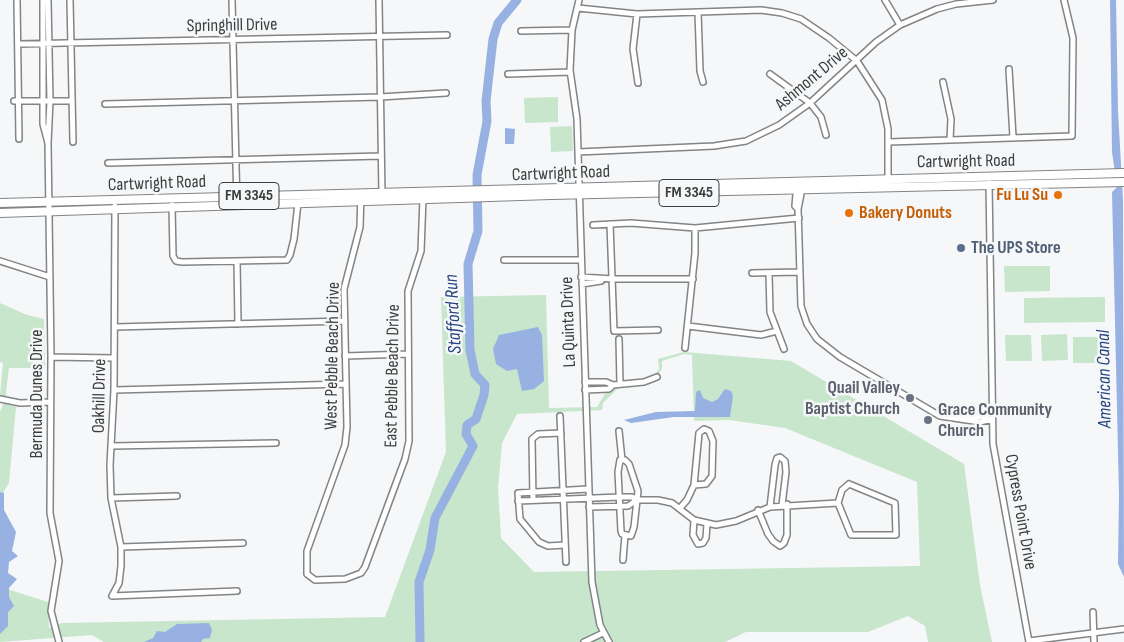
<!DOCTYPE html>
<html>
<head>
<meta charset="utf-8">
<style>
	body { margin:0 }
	canvas { display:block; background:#f6f7f9 }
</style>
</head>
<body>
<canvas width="1124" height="642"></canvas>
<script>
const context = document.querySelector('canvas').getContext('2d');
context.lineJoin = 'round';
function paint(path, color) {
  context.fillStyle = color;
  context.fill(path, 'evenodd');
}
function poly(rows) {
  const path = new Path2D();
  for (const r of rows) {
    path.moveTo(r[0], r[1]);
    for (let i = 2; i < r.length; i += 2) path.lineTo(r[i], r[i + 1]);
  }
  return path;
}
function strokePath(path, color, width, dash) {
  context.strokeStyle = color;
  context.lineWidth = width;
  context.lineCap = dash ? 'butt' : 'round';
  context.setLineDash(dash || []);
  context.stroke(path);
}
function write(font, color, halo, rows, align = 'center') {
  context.font = font + ' "Sofia Sans Condensed",sans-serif';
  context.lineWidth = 5;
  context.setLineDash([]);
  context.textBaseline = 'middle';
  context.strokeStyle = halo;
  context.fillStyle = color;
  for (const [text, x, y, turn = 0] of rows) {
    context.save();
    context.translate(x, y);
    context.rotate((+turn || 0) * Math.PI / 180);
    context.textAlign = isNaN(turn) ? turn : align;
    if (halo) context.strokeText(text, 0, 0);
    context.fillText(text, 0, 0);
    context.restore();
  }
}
const green = poly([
	[558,97,558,122,525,123,524,98],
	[572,126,573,151,551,152,550,127],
	[1004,266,1050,266,1050,291,1005,292],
	[546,295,549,408,597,407,606,392,615,387,649,382,659,369,658,359,684,352,791,361,964,464,980,585,992,642,928,642,925,626,908,616,868,632,746,632,725,642,104,642,92,635,0,642,0,513,4,588,48,602,49,628,62,623,385,617,446,452,441,297],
	[684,354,692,355,694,421,729,420,785,428,917,482,920,566,534,572,501,538,498,488,502,443,517,414,602,410,603,403,618,388,650,384,662,369,662,361],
	[1105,297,1105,322,1024,323,1024,298],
	[0,303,27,315,44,319,45,368,9,368,6,392,8,405,16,407,9,483,0,498,0,412,3,404,0,395,3,363,0,362],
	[1067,334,1068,360,1042,361,1041,335],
	[1005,335,1031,335,1032,361,1006,361],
	[1073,337,1099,337,1099,363,1073,363]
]);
const water = poly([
	[1110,0,1116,0,1118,111,1123,200,1124,577,1118,564,1119,495,1112,192,1117,187,1112,152],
	[505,128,515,129,514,144,505,144],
	[538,327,542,335,544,381,534,389,522,391,517,369,507,371,496,364,493,349,499,335],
	[725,389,731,391,733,396,730,417,674,417,631,423,624,420,656,412,695,411,696,392,700,390,703,398,712,402,718,399],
	[0,492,4,493,4,510,16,532,12,551,18,556,9,562,8,573,17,579,9,588,9,597,14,606,8,612,8,626,0,634],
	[209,623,212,630,210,638,203,639,201,642,144,642,153,638,157,631,165,632,177,624]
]);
const river = poly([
	[420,642,419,582,430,550,435,518,473,446,466,434,467,425,476,419,484,395,485,385,475,374,470,350,468,264,478,231,477,175,487,121,486,101,493,39,498,23,517,0]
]);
const minor = poly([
	[17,0,19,139],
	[43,0,43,124,48,143,50,101,48,0],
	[70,0,73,142],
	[232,0,237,206],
	[379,0,382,196],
	[579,0,572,30,570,70,577,119,578,152,592,582,600,625,609,642],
	[885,0,900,25],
	[578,8,637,14,761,10,782,13,801,19,829,38,857,61,882,100,888,129,888,187],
	[698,12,700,71,703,82],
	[637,14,633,49,638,83],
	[521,31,572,30],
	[18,44,447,35],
	[1009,69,1013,137],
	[508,74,570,72],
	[770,74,810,103,821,117,826,135],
	[943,82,951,119,950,140],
	[14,101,72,101],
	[105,104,380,97,446,93],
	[889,142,1072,136,1073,38,1064,0],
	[48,143,51,357,50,513,59,561,51,611,59,642],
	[578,152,714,146,746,141,779,125,810,103,876,42,900,25,937,9,956,4,993,0],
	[108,163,381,156],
	[798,182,801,194,798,209,801,306,807,324,817,339,840,357,940,416,980,422,992,419],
	[989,183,993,444,1029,642],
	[361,193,360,227,344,289,347,427,345,445,307,551,307,574,315,580,345,579,361,573,365,567,405,459,409,441,408,291,421,251,423,198],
	[172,205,173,256,176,261,182,262,287,260,290,255,294,239,298,203],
	[115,206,114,390,110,465,111,498,121,547,121,566,119,583,112,596,237,591],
	[798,209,795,206,796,194,798,191],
	[610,224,614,331,658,330],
	[593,225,631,223,695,228,799,218],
	[504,260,580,260],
	[0,261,50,277],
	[237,261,238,324],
	[752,273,799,272],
	[769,273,770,312,784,349],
	[581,277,613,279,693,279],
	[582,284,601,281],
	[688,326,761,335,777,331],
	[115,327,345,321],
	[619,339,620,384],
	[685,348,695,253,695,228],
	[345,356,408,354],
	[51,357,114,358],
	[585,382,606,382,613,385,644,382,657,377],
	[114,390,345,384],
	[585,390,609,389,613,385],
	[0,399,20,403,50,402],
	[560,416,566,562],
	[962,418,985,416,992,419],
	[619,431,622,460],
	[112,446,276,443],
	[620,460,625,460,629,464,638,491,634,527,631,536,622,534,621,531,618,472,620,460],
	[849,484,895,503,896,535,851,535,838,503,842,490,849,484],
	[111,498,177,496],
	[533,500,532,439,538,434,561,433],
	[518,501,620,497,632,497,637,500,658,500,672,503,694,520,716,525,736,521,770,507,838,503],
	[589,507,628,506,637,500],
	[770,507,775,465,777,458,780,457,785,461,786,472,782,505],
	[680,508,687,500,694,485,699,433,704,429,709,431,713,441,712,476,706,484,694,485],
	[758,510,768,534,773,541,780,546,784,543,787,535,787,504],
	[694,520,693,535,698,544,703,543,706,538,707,524],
	[565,545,548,546,539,542,520,519,518,493,588,489],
	[121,547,243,543],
	[623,560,625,535],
	[1093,612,1094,642],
	[1029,641,1124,629],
	[584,642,603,633]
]);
const primary = poly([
	[0,203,1124,173],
	[0,213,551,195,1124,182]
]);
const markers = [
	[1058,195,5,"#e8710a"],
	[849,213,5,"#e8710a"],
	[961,248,5,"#5c6f8a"],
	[910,398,5,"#6b7280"],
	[928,420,5,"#6b7280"]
];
const shields = [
	[689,193,60],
	[249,196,60]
];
const shieldNames = [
	["FM 3345",689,193],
	["FM 3345",249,196]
];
const streetNames = [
	["Springhill Drive",232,26,-1],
	["Ashmont Drive",812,79,-40],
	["Cartwright Road",966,162,-1],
	["Cartwright Road",561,174,-2],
	["Cartwright Road",157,184,-2],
	["La Quinta Drive",569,322,-92],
	["West Pebble Beach Drive",333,356,-89],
	["East Pebble Beach Drive",393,376,-89],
	["Bermuda Dunes Drive",37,394,-90],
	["Oakhill Drive",100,396,-89],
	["Cypress Point Drive",1020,512,80]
];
const foodNames = [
	["Fu Lu Su",1048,195],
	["Bakery Donuts",859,213,"left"]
];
const serviceNames = [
	["The UPS Store",971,248]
];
const worshipNames = [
	["Quail Valley",900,388],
	["Baptist Church",900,409],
	["Grace Community",938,410,"left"],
	["Church",938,431,"left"]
];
const waterNames = [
	["Stafford Run",454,314,-93],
	["American Canal",1105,379,-91]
];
paint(green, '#c7e6cb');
paint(water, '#97b1e3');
strokePath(river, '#97b1e3', 9);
strokePath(minor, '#838485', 8);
strokePath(primary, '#838485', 10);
strokePath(minor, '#fff', 5);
strokePath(primary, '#fff', 8);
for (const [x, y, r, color] of markers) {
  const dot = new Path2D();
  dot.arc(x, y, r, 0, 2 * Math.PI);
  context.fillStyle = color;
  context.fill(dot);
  strokePath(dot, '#f6f7f9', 2);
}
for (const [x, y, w] of shields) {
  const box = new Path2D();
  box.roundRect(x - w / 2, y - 13.5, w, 27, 4);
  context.fillStyle = '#f6f7f9';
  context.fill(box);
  strokePath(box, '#3c3d3d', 1);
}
write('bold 16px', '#3c3d3d', null, shieldNames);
write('18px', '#3c3d3d', '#f6f7f9', streetNames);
write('bold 18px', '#c56008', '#f6f7f9', foodNames, 'right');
write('bold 18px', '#4e5e75', '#f6f7f9', serviceNames, 'left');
write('bold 18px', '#5b616d', '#f6f7f9', worshipNames, 'right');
write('italic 19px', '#25437f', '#f6f7f9', waterNames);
</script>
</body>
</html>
